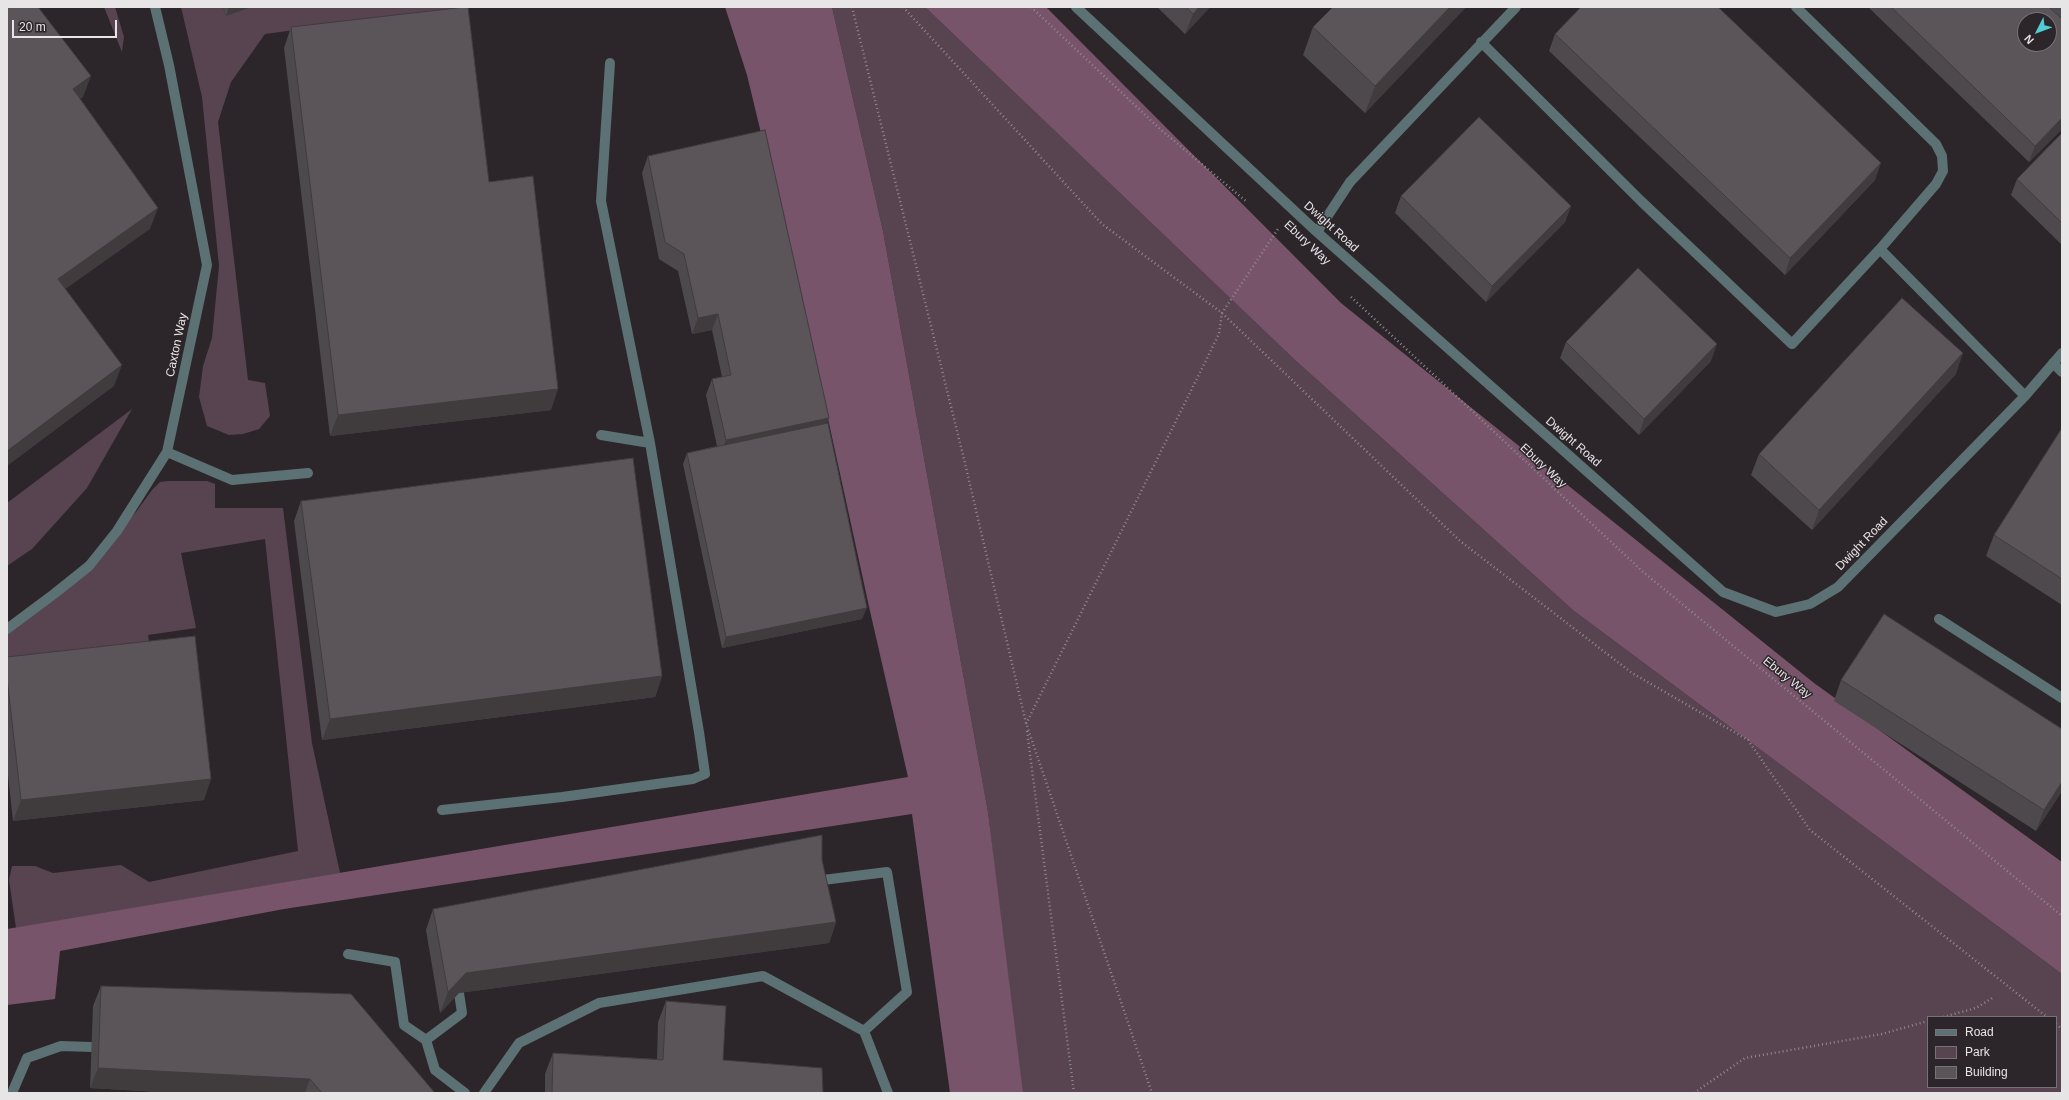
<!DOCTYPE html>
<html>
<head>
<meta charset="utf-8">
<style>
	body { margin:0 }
	#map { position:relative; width:2069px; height:1100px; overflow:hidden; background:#2c262a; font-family:Helvetica,sans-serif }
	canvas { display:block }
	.frame { position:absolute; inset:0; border:8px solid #e8e5e7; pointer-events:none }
	.legend { position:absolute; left:1927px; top:1016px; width:130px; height:72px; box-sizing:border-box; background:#2c262a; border:1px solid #777276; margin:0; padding:5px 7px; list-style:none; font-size:12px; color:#e8e5e7 }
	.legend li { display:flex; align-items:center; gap:8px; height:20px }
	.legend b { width:20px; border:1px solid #777276 }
	.north { position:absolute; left:2017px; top:12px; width:40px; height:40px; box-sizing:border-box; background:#2c262a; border:1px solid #777276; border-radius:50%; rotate:228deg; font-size:11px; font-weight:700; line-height:16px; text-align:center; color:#e8e5e7 }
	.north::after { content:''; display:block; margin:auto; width:14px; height:18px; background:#51ccd4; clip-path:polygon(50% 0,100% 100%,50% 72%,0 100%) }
	.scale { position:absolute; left:12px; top:20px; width:105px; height:18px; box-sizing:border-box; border:2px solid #e8e5e7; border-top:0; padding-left:5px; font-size:12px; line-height:14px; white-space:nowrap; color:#e8e5e7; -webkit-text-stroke:3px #2c262a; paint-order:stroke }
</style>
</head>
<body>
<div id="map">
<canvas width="2069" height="1100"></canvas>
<div class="frame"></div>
<ul class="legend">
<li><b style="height:5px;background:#5b7173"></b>Road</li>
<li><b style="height:11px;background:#584351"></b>Park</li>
<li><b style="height:11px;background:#5b5559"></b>Building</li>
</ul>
<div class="north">N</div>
<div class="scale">20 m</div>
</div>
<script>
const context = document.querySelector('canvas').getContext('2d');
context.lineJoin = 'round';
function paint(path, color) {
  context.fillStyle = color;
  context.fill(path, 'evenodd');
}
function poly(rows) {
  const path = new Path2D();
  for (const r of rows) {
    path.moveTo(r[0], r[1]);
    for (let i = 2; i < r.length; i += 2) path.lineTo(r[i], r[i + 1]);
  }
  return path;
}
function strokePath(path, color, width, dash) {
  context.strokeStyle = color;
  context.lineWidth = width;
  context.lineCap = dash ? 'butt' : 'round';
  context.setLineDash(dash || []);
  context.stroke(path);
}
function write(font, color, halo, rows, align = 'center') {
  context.font = font + ' Helvetica,sans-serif';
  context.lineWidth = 3;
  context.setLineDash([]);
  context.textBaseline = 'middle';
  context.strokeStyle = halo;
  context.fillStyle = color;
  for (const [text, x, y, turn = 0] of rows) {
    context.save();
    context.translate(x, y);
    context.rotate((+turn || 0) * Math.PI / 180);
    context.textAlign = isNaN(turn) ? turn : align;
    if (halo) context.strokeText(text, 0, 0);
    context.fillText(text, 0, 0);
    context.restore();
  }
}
const green = poly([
	[104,7,115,7,124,37,122,52],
	[181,7,223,7,226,15,251,7,466,7,265,34,231,82,218,122,248,380,265,383,270,416,259,429,243,434,229,435,207,426,199,397,203,366,212,338,219,266,202,97],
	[832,7,925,7,1295,360,1574,611,2062,974,2062,1093,1020,1093,988,812,883,231],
	[1928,1017,2056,1017,2056,1087,1928,1087],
	[132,409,87,488,32,549,7,566,7,503],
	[168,481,207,481,215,484,215,508,283,508,312,743,340,873,16,928,9,880,12,866,35,866,53,873,121,865,149,882,298,851,265,539,181,553,196,628,148,635,152,660,7,676,7,633,67,582,136,512,152,490,160,482]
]);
const forest = poly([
	[725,7,832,7,883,231,988,812,1023,1093,950,1093,912,814,284,909,60,951,55,999,7,1005,7,929,908,777,870,611,810,336,747,75],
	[925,7,1046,7,1341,303,1814,683,2062,862,2062,974,1574,611,1295,360]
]);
const path = poly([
	[852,7,963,455,1026,723,1152,1093],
	[903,7,1102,224,1222,313,1460,541,1632,673,1748,740,1810,830,2047,1017],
	[1031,7,1160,129,1247,202],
	[1351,297,1642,571,2062,916],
	[1026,724,1219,334,1222,313,1278,229],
	[1027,731,1074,1093],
	[1943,1017,1976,1008,1994,997],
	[2056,1024,2062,1029],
	[1694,1093,1745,1058,1882,1034,1928,1021]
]);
const minor = poly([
	[1076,7,1317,232,1723,592,1776,612,1810,604,1838,587,2025,396,2062,353],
	[1796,7,1936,144,1942,156,1943,171,1936,184,1880,249],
	[1481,42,1642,202,1792,344,1880,249,2025,396],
	[610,63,601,201,650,443],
	[1317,232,1350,182,1516,7],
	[2053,363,2062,372],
	[167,452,232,480,308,473],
	[1939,619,2062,698],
	[7,629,54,594,89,566,117,531,167,452,207,265,169,65,155,7],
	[442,810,562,797,693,779,705,774,699,732,650,443,601,435],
	[815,881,887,872,907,992,864,1031],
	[348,954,395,962,404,1025,426,1040],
	[459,993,462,1013,426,1040,435,1070,465,1093],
	[12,1093,27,1058,61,1046,92,1047],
	[484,1093,519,1043,599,1003,763,976,864,1031,888,1093]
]);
const wall = poly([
	[223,7,251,7,226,16],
	[1157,7,1210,7,1185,34],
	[1333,7,1466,7,1365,113,1303,55,1313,27],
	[1868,7,2062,7,2062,129,2029,162],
	[291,27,489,182,551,410,330,436,284,48],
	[1555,34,1875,180,1785,275,1549,51],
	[2062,133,2062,245,2011,195,2017,179],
	[648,156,828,423,862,619,722,648,683,464,687,453,717,446,706,395,712,379,722,377,712,330,692,334,678,271,659,259,642,173],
	[1401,196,1571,206,1565,222,1486,302,1395,213],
	[1566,342,1711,361,1639,435,1560,358],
	[1956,374,1812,530,1751,475,1759,454],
	[2062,428,2062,605,1986,556,1994,535],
	[301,501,662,676,655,697,322,740,294,521],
	[7,657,204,800,13,821,7,766],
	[1841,680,2062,791,2036,831,1834,701],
	[822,860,836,922,829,943,459,993,440,1013,426,930,433,909],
	[101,986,435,1093,177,1093,90,1088,93,1006],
	[666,1001,723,1060,823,1093,545,1093,545,1074,553,1053,657,1059,658,1022]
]);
const shadedWall = poly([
	[229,7,251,7,226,16],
	[1199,7,1210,7,1185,34,1193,14],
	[1450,7,1466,7,1365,113,1375,86],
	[91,76,83,97,66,110,73,89],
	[2062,118,2062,129,2029,162,2035,146],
	[1881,163,1875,180,1785,275,1790,258],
	[1571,206,1565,222,1486,302,1492,286],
	[158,208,150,229,50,300,58,279],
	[718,314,712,330,692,334,698,318],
	[1717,344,1711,361,1639,435,1644,419],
	[1963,353,1956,374,1812,530,1819,510],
	[122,365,114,386,7,466,7,451],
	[558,389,551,410,330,436,338,415],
	[829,418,823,435,720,456,726,440],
	[867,608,862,619,722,648,726,637],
	[662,676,655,697,322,740,330,719],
	[211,779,204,800,13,821,21,800],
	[2062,782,2062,791,2036,831,2044,810],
	[836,922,829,943,459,993,440,1013,448,992,466,973],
	[98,1068,310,1079,305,1093,177,1093,90,1088]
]);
const building = poly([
	[7,7,38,7,91,76,73,89,158,208,58,279,122,365,7,451,7,7],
	[465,7,468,7,489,182,533,176,558,389,338,415,291,27,465,7],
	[1186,7,1199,7,1193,14,1186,7],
	[1333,7,1450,7,1375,86,1313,27,1333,7],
	[1581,7,1718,7,1881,163,1790,258,1555,34,1581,7],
	[1891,7,2049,7,2062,19,2062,118,2035,146,1891,7],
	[2025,20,2049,20,2049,44,2025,44,2025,20],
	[1479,117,1571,206,1492,286,1401,196,1479,117],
	[765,130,829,418,726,440,712,379,731,375,718,314,698,318,684,254,665,242,648,156,765,130],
	[2062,133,2062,223,2017,179,2062,133],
	[1638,268,1717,344,1644,419,1566,342,1638,268],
	[1902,298,1963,353,1819,510,1759,454,1902,298],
	[828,423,867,608,726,637,687,453,828,423],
	[2062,428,2062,579,1994,535,2062,428],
	[633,458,662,676,330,719,301,501,633,458],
	[1884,614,2062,729,2062,782,2044,810,1841,680,1884,614],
	[195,636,211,779,21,800,7,678,7,657,195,636],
	[822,835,822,860,836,922,466,973,448,992,433,909,822,835],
	[101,986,351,994,435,1093,322,1093,310,1079,98,1068,101,986],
	[666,1001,726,1006,723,1060,822,1068,823,1093,552,1093,553,1053,663,1060,666,1001]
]);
const streetNames = [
	["Dwight Road",1331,227,42],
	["Ebury Way",1307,243,43],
	["Caxton Way",177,345,-78],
	["Dwight Road",1573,442,41],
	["Ebury Way",1543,466,43],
	["Dwight Road",1862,544,-46],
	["Ebury Way",1787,678,39]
];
paint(green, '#584351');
paint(forest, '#78546b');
strokePath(path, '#8f8a8d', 2.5, [1, 3]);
strokePath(minor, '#5b7173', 10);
paint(wall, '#4e494d');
paint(shadedWall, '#403c3e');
paint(building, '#5b5559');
strokePath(building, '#403c3e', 1);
write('12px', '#e8e5e7', '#2c262a', streetNames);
</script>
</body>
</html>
